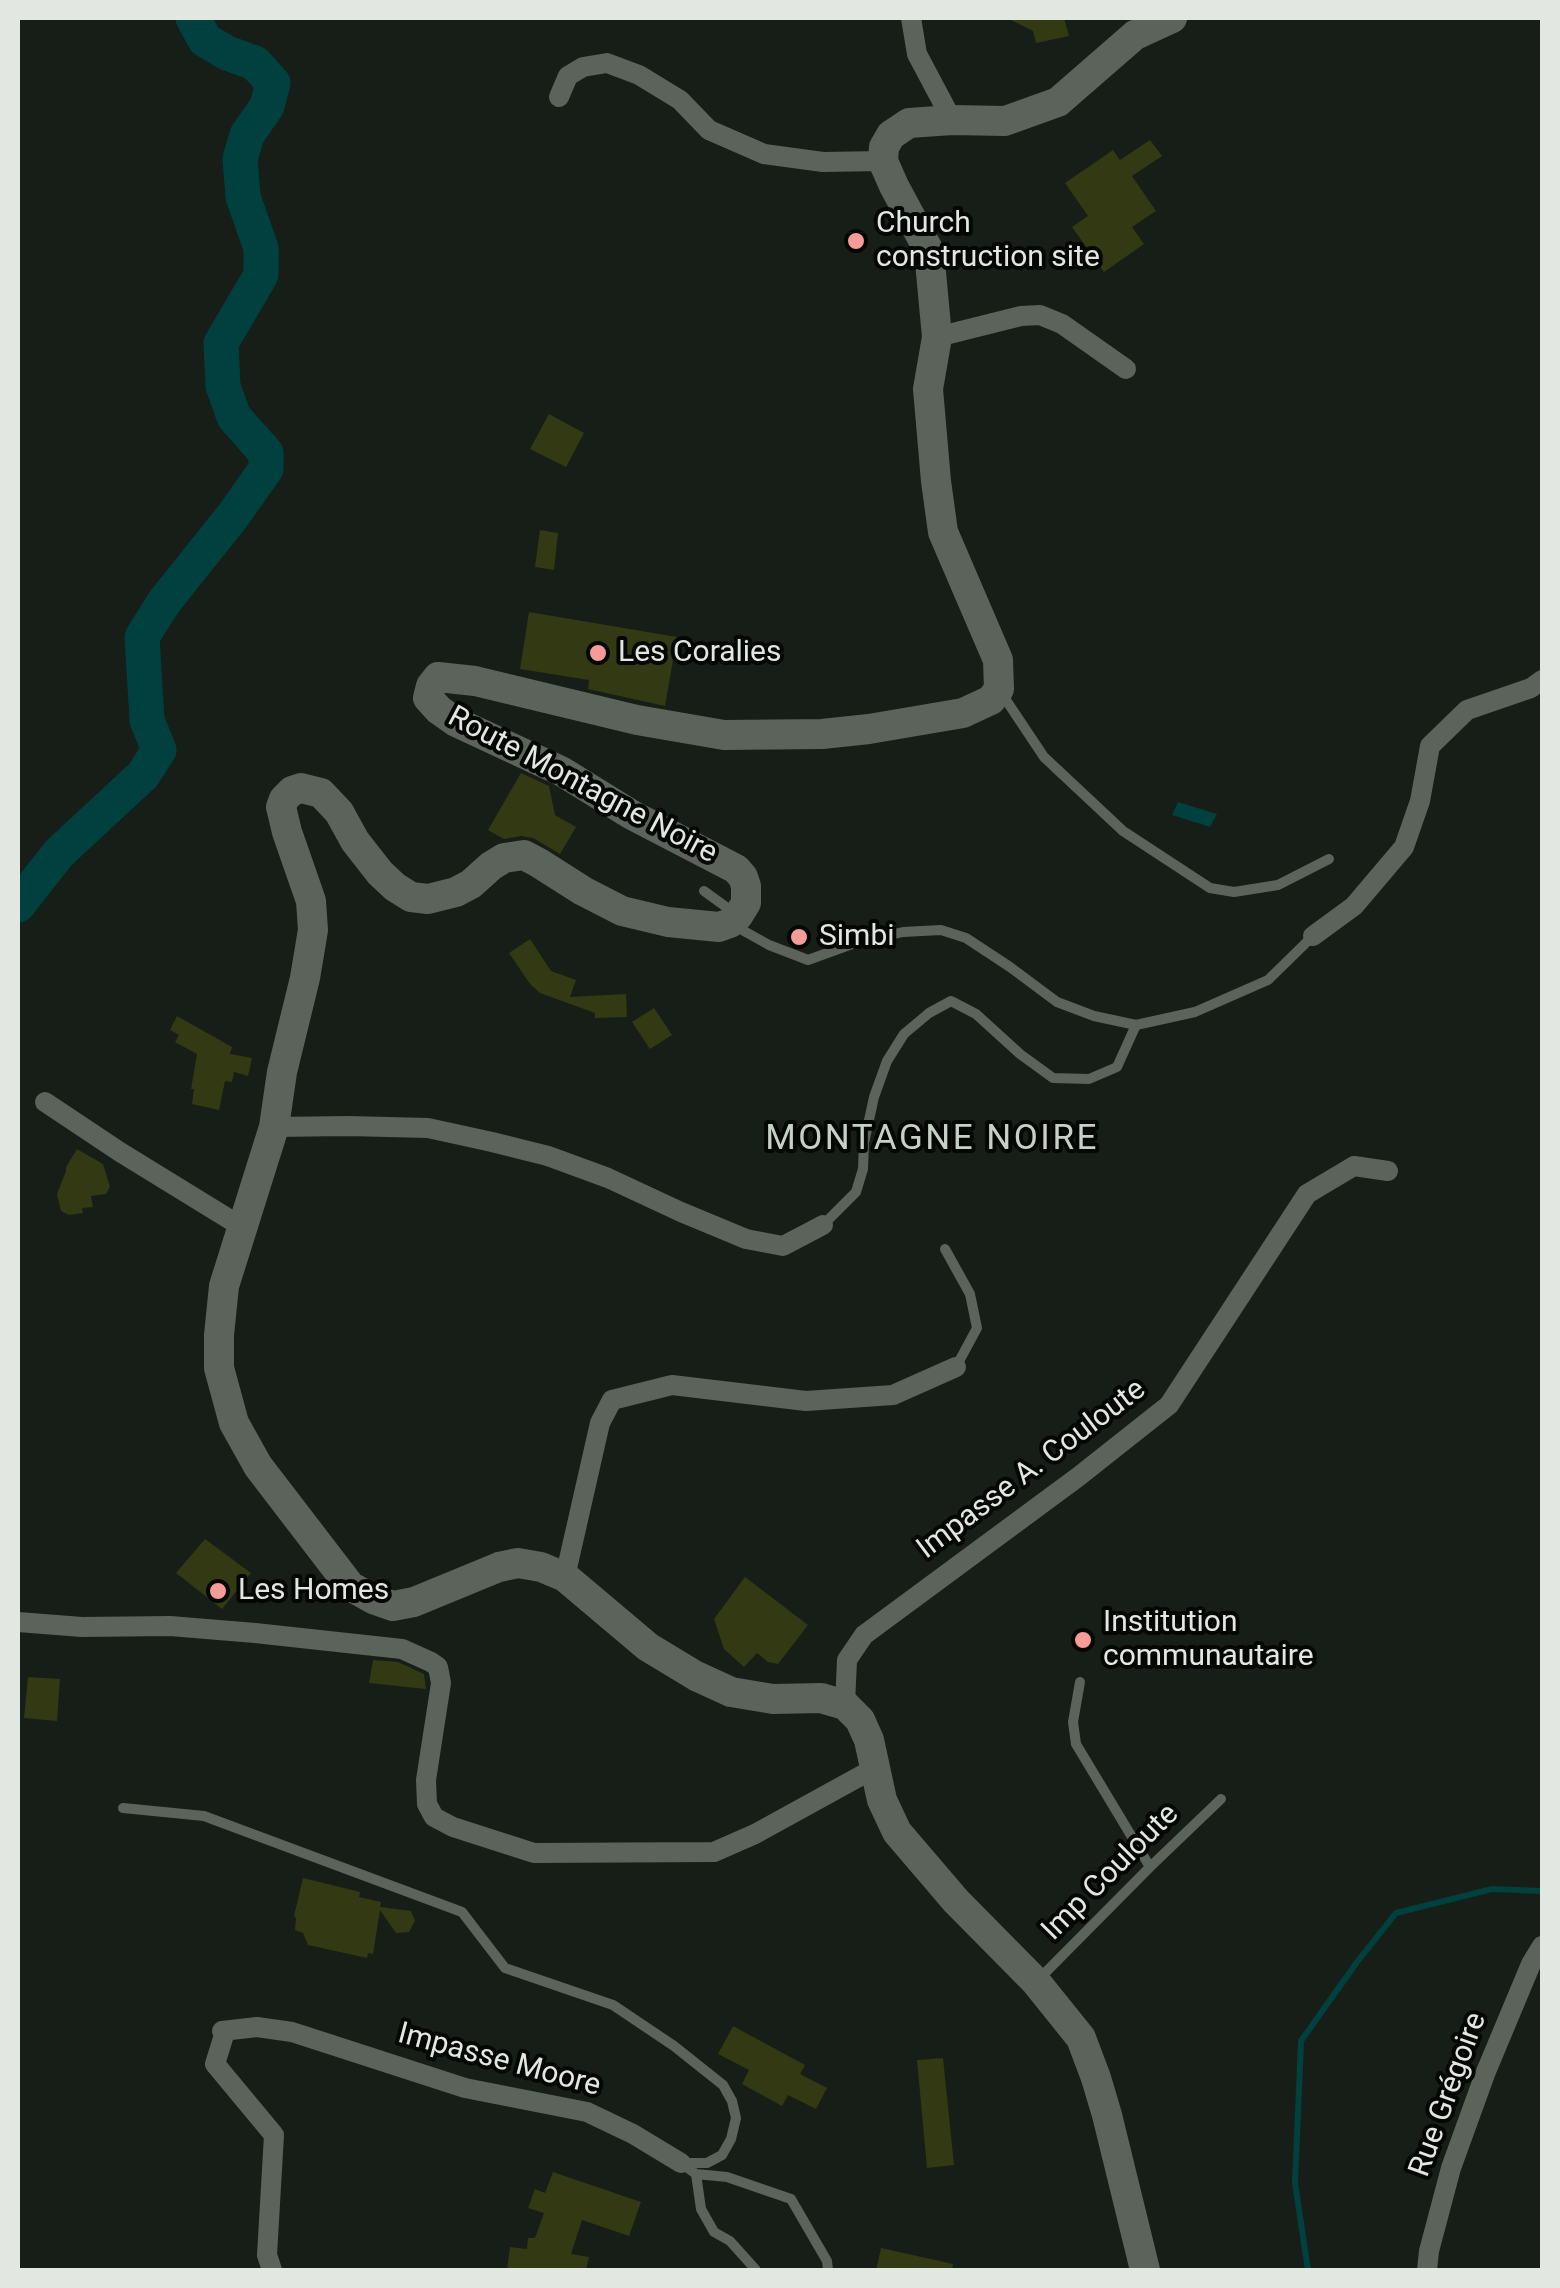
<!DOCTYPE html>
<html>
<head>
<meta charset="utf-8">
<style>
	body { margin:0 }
	#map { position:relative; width:1560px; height:2288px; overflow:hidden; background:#171e17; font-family:Roboto,sans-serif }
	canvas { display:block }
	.frame { position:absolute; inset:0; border:20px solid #e2e7e2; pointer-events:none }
</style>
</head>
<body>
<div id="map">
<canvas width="1560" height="2288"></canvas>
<div class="frame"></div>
</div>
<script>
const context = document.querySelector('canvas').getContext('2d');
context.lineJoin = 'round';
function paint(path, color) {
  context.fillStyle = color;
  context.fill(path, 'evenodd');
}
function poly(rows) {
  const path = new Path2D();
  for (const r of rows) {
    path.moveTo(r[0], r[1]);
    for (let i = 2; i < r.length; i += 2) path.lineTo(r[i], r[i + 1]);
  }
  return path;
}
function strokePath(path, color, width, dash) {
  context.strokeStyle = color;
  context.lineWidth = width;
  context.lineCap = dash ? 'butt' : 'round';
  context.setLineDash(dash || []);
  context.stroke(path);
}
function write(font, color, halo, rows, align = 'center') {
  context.font = font + ' Roboto,sans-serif';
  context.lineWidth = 8;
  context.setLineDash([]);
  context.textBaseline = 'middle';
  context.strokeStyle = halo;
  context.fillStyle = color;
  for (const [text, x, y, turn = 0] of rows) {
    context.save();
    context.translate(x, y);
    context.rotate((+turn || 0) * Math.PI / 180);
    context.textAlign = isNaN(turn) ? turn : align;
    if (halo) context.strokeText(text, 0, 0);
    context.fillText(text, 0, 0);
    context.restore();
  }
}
const water = poly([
	[1178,802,1217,814,1210,827,1172,815]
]);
const stream = poly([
	[1308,2270,1295,2183,1301,2041,1357,1962,1396,1913,1492,1889,1542,1891]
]);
const river = poly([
	[18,905,59,853,143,775,159,750,147,720,142,637,164,602,232,517,266,469,266,453,234,417,223,386,221,343,261,275,261,248,243,197,240,159,247,135,267,106,273,83,255,63,227,53,205,40,193,18]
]);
const building = poly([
	[1007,18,1064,18,1069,36,1036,43,1033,31],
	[1150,140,1162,156,1132,176,1156,211,1132,227,1144,244,1104,272,1072,227,1088,216,1065,183,1113,150,1120,160],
	[549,414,584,433,566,467,530,449],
	[540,530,558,533,554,570,535,567],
	[529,612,677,637,665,706,588,689,589,680,520,669],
	[521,773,549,786,555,815,576,827,560,854,533,838,521,836,504,839,488,830],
	[530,939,551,971,576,980,570,997,626,994,627,1017,595,1018,595,1013,540,993,530,984,509,953],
	[654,1008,672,1035,650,1049,632,1022],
	[177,1016,232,1047,230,1054,252,1058,248,1076,234,1072,232,1082,225,1081,219,1110,192,1104,194,1089,191,1089,197,1054,175,1042,179,1035,170,1030],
	[77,1149,103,1164,110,1187,106,1194,91,1196,93,1207,82,1208,83,1213,69,1215,61,1211,57,1194,66,1171,66,1167],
	[205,1539,251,1573,222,1609,176,1573],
	[745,1577,808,1625,778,1664,768,1662,757,1653,744,1667,724,1649,714,1619],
	[373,1660,398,1662,424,1674,426,1689,369,1683],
	[28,1677,60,1679,57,1721,24,1718],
	[303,1878,360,1892,359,1897,381,1902,380,1907,411,1911,415,1921,409,1932,396,1933,380,1910,373,1954,368,1953,367,1958,308,1945,303,1933,295,1930,296,1918,294,1916],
	[733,2026,805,2065,800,2074,827,2088,816,2109,788,2095,782,2106,742,2084,749,2070,718,2054],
	[943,2058,954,2165,927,2168,917,2060],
	[553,2172,641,2202,629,2236,582,2220,571,2254,589,2257,586,2270,507,2270,510,2247,527,2249,528,2238,535,2238,544,2213,528,2208,535,2189,545,2193],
	[881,2248,953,2264,952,2270,876,2270]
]);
const lane = poly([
	[1002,694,1044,757,1123,831,1210,888,1234,892,1278,885,1329,859],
	[704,891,733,912],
	[735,926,769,945,808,960,855,943,903,932,941,930,966,938,1010,967,1057,1002,1094,1016,1136,1025,1195,1012,1268,980,1313,936],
	[823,1225,856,1192,863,1169,864,1143,874,1097,887,1061,904,1034,929,1013,951,1001,976,1014,1020,1054,1053,1078,1089,1079,1117,1067,1136,1025],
	[945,1249,970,1294,977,1328,956,1367],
	[1080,1682,1073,1722,1076,1744,1150,1867],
	[123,1808,204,1816,462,1912,505,1968,613,2005,674,2046,723,2085,732,2101,736,2118,731,2139,722,2155,707,2163,681,2163],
	[1040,1978,1150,1867,1221,1799],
	[681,2163,696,2174,727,2177,791,2199,827,2261,828,2270],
	[696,2174,701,2209,714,2232,730,2241,756,2270]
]);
const street = poly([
	[911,18,917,54,952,120],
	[559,97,568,76,583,67,607,63,639,75,680,100,709,130,764,154,823,162,883,161],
	[937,337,1021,316,1040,315,1062,324,1126,369],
	[1313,936,1354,906,1404,847,1420,801,1430,746,1467,710,1531,688,1542,680],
	[45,1102,120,1152,242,1227],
	[274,1127,348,1126,428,1128,492,1142,548,1156,608,1178,681,1212,746,1239,783,1246,823,1225],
	[565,1577,600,1423,612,1400,672,1385,806,1401,893,1395,956,1367],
	[18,1622,82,1627,170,1626,255,1633,402,1649,431,1662,438,1667,441,1683,426,1780,427,1804,434,1817,453,1827,534,1853,714,1852,755,1834,875,1768],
	[845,1705,847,1660,864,1635,1078,1477,1169,1405,1307,1194,1354,1166,1388,1171],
	[272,2270,267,2255,274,2135,215,2064,224,2035,222,2031,257,2027,292,2032,465,2088,587,2112,633,2134,681,2163],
	[1427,2270,1429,2251,1451,2168,1485,2074,1531,1964,1542,1946]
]);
const secondary = poly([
	[1145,2270,1107,2115,1096,2078,1081,2038,1036,1982,956,1901,897,1832,882,1800,869,1740,860,1720,845,1705,821,1698,773,1699,731,1692,696,1676,648,1647,565,1577,541,1567,518,1563,499,1567,414,1602,393,1606,373,1599,350,1586,258,1466,234,1423,219,1368,219,1335,224,1286,274,1127,282,1072,305,978,313,930,311,901,287,832,281,807,284,799,292,791,301,788,321,793,339,812,355,841,380,873,395,887,411,897,428,899,456,892,471,884,491,866,504,858,524,855,539,863,583,891,622,911,668,922,719,927,730,923,738,916,746,903,746,886,743,877,736,869,632,815,561,771,456,722,439,710,428,698,431,686,438,677,475,681,637,720,724,735,822,734,869,729,963,713,991,700,999,689,998,660,943,532,936,481,928,389,937,337,929,251,894,186,883,161,884,147,891,135,909,123,952,120,1005,121,1058,102,1135,35,1172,18]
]);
const markers = [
	[856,241,10,"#f59b98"],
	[598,653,10,"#f59b98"],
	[799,937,10,"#f59b98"],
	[218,1591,10,"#f59b98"],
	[1083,1640,10,"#f59b98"]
];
const poiNames = [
	["Church",876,224],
	["construction site",876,258],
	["Les Coralies",618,653],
	["Simbi",819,937],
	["Les Homes",238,1591],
	["Institution",1103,1623],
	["communautaire",1103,1657]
];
const streetNames = [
	["Route Montagne Noire",582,786,28],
	["Impasse A. Couloute",1032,1470,-37],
	["Imp Couloute",1111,1873,-45],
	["Impasse Moore",499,2061,15],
	["Rue Grégoire",1449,2095,-70]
];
const quarterNames = [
	["MONTAGNE NOIRE",932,1140]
];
paint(water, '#00403e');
strokePath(stream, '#00403e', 6);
strokePath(river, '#00403e', 35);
paint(building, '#323913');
strokePath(lane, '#5b635a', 10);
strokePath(street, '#5b635a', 20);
strokePath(secondary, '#5b635a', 30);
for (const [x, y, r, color] of markers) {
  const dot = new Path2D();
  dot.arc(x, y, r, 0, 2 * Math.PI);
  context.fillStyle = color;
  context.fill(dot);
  strokePath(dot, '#050705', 4);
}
write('30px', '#e2e7e2', '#050705', poiNames, 'left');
write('30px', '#e2e7e2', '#050705', streetNames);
context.letterSpacing = '2.5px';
write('35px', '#c7d0c6', '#050705', quarterNames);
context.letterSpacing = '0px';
</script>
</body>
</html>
